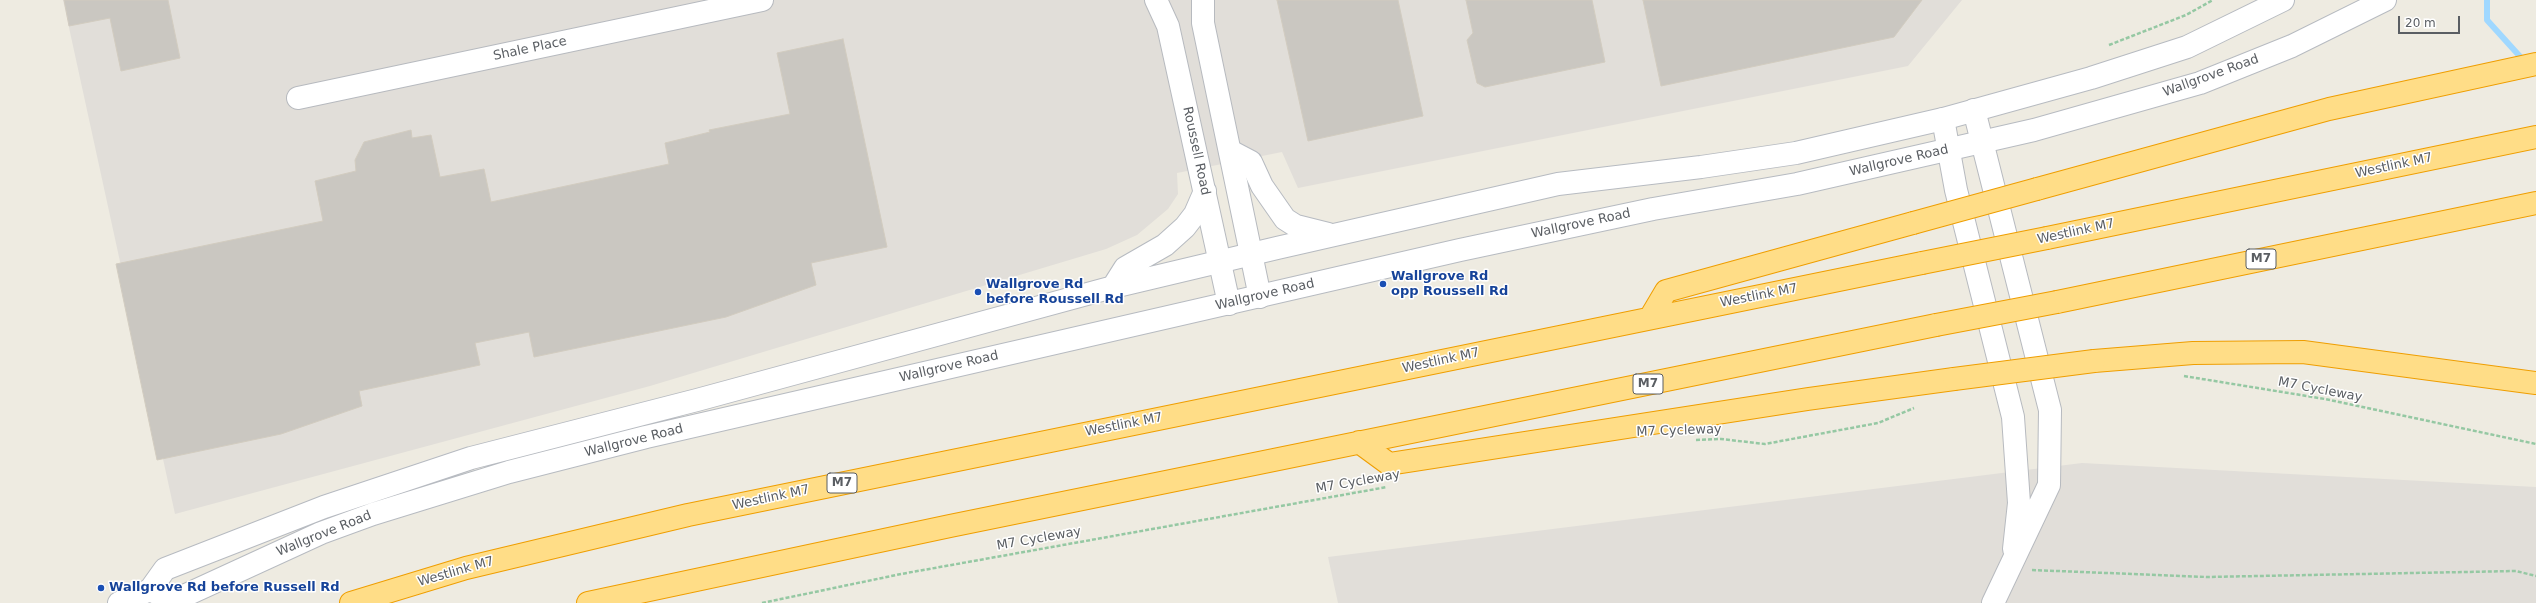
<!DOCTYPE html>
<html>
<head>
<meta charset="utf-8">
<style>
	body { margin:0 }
	#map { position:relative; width:2536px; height:603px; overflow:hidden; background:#eeebe1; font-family:"DejaVu Sans",sans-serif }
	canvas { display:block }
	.scale { position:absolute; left:2398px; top:16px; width:62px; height:18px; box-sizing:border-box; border:2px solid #5a5e63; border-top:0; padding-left:5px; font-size:12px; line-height:14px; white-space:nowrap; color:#5a5e63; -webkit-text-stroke:3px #fff; paint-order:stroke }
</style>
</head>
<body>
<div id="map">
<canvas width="2536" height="603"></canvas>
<div class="scale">20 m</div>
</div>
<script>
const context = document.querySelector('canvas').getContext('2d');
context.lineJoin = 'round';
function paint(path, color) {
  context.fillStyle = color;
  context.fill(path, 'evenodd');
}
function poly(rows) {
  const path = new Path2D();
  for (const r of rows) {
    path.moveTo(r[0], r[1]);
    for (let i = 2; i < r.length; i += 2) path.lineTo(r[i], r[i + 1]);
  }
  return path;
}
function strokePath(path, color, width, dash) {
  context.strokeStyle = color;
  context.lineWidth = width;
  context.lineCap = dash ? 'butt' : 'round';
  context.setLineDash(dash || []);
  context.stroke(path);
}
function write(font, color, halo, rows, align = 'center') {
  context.font = font + ' "DejaVu Sans",sans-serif';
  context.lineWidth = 3;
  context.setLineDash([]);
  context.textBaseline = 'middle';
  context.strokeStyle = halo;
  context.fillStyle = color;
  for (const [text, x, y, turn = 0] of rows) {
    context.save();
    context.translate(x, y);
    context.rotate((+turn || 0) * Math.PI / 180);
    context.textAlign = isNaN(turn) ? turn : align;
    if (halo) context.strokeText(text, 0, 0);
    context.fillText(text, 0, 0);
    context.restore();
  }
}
const industrial = poly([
	[63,0,1962,0,1908,66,1298,188,1282,152,1177,173,1178,194,1168,209,1137,235,1106,249,650,386,175,514],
	[2082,463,2536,487,2536,603,1338,603,1328,557]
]);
const stream = poly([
	[2487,0,2487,20,2525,62]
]);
const building = poly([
	[64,0,168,0,180,58,121,71,110,18,69,26,64,0],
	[1277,0,1398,0,1423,116,1308,141,1277,0],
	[1466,0,1592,0,1605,62,1485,87,1477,83,1467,40,1473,33,1466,0],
	[1643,0,1922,0,1894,37,1661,86,1643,0],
	[843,39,887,247,811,263,816,285,726,317,534,357,529,332,475,343,480,365,359,391,362,406,281,434,157,460,116,264,323,221,315,181,356,171,355,160,364,142,411,130,412,138,431,135,440,177,484,169,491,202,669,164,665,143,710,132,709,130,790,114,777,53,843,39]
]);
const path = poly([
	[2109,45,2186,15,2213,0],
	[2184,376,2325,399,2536,444],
	[1696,440,1721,439,1765,444,1878,423,1914,408],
	[2032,570,2207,577,2516,571,2536,576],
	[762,603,901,574,1387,487]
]);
const street = poly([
	[1156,0,1168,26,1229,304],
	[1203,0,1203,23,1260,297],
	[298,98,762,0],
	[1974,110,2050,410,2049,485,1993,603],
	[1943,119,1956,190,2013,417,2019,503,2014,549]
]);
const secondary = poly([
	[1230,151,1251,162,1262,186,1285,219,1296,226,1328,234],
	[1113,287,1125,268,1165,245,1185,227,1195,214,1205,191],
	[150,590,173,601,321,533,373,514,509,472,646,437,1460,250,1653,209,1797,184,2034,130,2200,83,2292,46,2385,0],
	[119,603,150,590,165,569,324,507,471,458,697,400,1113,287,1277,248,1558,184,1701,167,1796,153,1943,119,2091,78,2187,47,2283,0]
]);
const highway = poly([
	[2037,189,2329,109,2536,64],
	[2047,238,2536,137],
	[2057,302,2536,203],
	[1650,318,1666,291,1913,223],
	[2094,361,2193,353,2303,352,2536,383],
	[1359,442,1389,464,1808,399,1954,379],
	[351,603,466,568,688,515,1922,263],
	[588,603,950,526,1936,325]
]);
const highwayBridge = poly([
	[1913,223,2037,189],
	[1922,263,2047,238],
	[1936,325,2057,302],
	[1954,379,2094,361]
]);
const markers = [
	[1383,284,4,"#1a4fb4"],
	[978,292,4,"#1a4fb4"],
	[101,588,4,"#1a4fb4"]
];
const shields = [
	[2261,259,30],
	[1648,384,30],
	[842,483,30]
];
const shieldNames = [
	["M7",2261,259],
	["M7",1648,384],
	["M7",842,483]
];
const streetNames = [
	["Shale Place",530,49,-12],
	["Wallgrove Road",2211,76,-20],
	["Roussell Road",1196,151,78],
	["Wallgrove Road",1899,161,-13],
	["Westlink M7",2394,166,-12],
	["Wallgrove Road",1581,224,-12],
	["Westlink M7",2076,232,-12],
	["Wallgrove Road",1265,295,-13],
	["Westlink M7",1759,296,-11],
	["Westlink M7",1441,361,-12],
	["Wallgrove Road",949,367,-13],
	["M7 Cycleway",2320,390,11],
	["Westlink M7",1124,425,-11],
	["M7 Cycleway",1679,431,-2],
	["Wallgrove Road",634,441,-14],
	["M7 Cycleway",1358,482,-10],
	["Westlink M7",771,498,-12],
	["Wallgrove Road",324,534,-22],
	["M7 Cycleway",1039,539,-10],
	["Westlink M7",456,572,-16]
];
const transitNames = [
	["Wallgrove Rd",1391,277],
	["opp Roussell Rd",1391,292],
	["Wallgrove Rd",986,285],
	["before Roussell Rd",986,300],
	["Wallgrove Rd before Russell Rd",109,588]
];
paint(industrial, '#e1ded9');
strokePath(stream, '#a0d8ff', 6);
paint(building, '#cac7c1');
strokePath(building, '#d2ccc0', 1);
strokePath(street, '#b7babf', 24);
strokePath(secondary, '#b7bbc1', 24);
strokePath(highway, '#ef9e00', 24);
strokePath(path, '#95c8a3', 2.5, [4, 2]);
strokePath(street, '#fff', 22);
strokePath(secondary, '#fff', 22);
strokePath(highway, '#ffdd87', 22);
strokePath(highwayBridge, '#ef9e00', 24, []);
strokePath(highwayBridge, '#ffdd87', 22);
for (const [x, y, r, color] of markers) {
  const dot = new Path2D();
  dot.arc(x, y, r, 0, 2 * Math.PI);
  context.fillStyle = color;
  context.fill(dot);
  strokePath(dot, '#fff', 1.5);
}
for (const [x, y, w] of shields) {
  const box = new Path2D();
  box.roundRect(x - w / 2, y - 10, w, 20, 3);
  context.fillStyle = '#fff';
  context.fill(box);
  strokePath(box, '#5a5e63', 1);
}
write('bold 12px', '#5a5e63', null, shieldNames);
write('13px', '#5a5e63', '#fff', streetNames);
write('bold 13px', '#164399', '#fff', transitNames, 'left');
</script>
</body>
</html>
